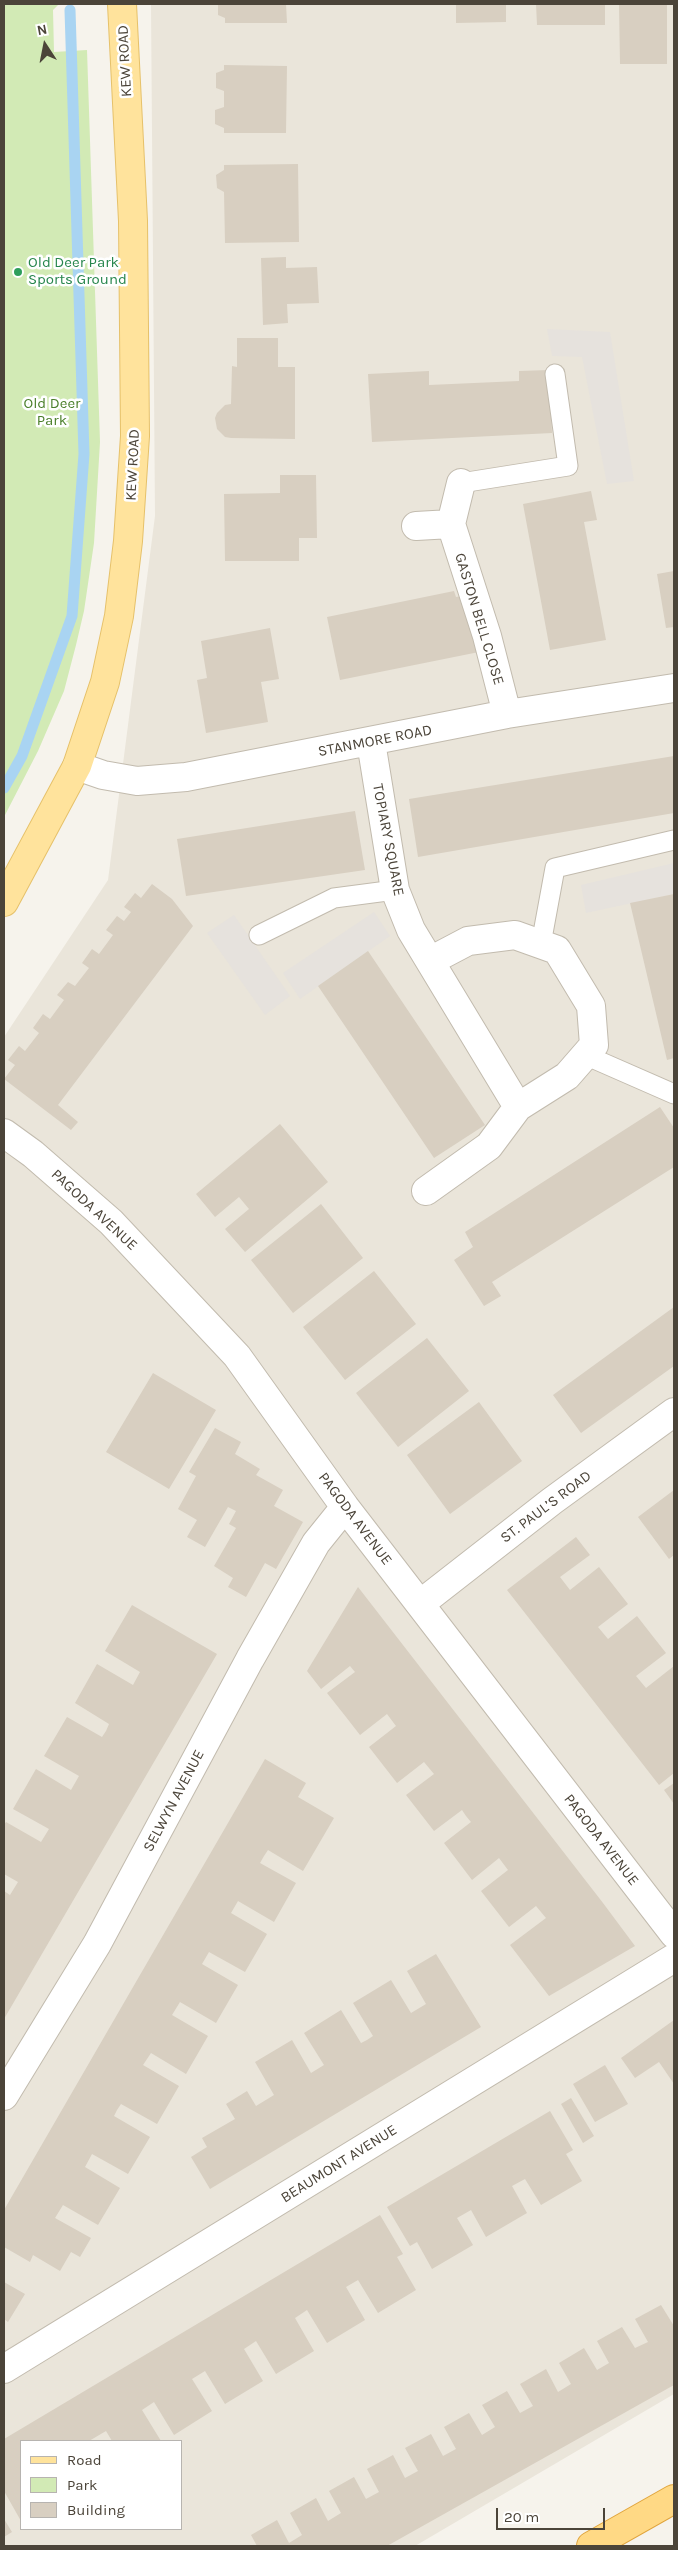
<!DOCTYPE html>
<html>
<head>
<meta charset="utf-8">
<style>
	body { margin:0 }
	#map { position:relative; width:678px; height:2550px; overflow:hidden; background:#f6f3ec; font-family:Karla,sans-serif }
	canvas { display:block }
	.frame { position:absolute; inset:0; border:5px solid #4b4439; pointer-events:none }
	.legend { position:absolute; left:20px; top:2440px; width:162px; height:90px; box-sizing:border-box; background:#fff; border:1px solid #b7b4b0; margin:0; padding:6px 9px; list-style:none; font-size:15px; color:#4b4439 }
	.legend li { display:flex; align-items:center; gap:10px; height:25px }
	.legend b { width:25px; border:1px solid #b7b4b0 }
	.north { position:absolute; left:20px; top:20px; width:50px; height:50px; -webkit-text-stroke:4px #fff; paint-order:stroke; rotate:349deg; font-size:14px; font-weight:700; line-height:20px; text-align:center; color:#4b4439 }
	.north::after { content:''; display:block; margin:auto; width:18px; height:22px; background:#4b4439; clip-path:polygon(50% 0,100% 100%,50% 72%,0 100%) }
	.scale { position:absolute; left:496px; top:2508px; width:109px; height:22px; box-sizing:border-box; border:2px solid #4b4439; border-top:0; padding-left:6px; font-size:15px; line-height:18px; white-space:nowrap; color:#4b4439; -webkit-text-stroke:4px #fff; paint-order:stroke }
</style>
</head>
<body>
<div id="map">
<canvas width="678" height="2550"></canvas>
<div class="frame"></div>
<ul class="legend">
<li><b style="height:6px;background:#ffe39c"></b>Road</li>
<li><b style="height:14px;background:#d2eab5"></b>Park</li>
<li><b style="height:14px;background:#d8cfc1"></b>Building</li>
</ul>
<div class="north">N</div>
<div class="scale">20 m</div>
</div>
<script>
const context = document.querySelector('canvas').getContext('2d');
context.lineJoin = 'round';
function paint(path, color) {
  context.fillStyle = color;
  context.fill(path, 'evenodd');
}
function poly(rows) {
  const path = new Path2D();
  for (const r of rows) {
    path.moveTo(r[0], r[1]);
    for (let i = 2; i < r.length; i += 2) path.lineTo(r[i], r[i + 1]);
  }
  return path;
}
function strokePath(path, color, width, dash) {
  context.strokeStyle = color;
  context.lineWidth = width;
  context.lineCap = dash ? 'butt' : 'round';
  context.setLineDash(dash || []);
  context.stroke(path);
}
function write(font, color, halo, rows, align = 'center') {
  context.font = font + ' Karla,sans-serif';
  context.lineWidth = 5;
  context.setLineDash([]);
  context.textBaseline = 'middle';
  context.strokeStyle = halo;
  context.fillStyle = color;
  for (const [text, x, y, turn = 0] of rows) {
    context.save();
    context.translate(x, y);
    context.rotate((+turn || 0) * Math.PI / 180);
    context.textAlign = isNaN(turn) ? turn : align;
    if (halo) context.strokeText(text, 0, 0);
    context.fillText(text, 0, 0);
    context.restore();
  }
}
const residential = poly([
	[151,4,674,4,674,2394,415,2546,4,2546,4,1037,108,880,155,516],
	[21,2441,181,2441,181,2529,21,2529]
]);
const industrial = poly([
	[547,329,610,332,634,481,607,484,582,357,552,356],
	[674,863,674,894,586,913,581,885],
	[374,912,390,936,300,999,283,973],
	[234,915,290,996,265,1015,207,933]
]);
const green = poly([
	[4,4,59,4,53,10,54,52,87,50,100,442,94,543,84,611,76,645,64,691,38,751,4,817]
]);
const stream = poly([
	[4,788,22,756,72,616,84,454,70,10]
]);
const building = poly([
	[218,4,286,4,287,23,225,23,225,18,218,15],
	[456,4,506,4,506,22,456,23],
	[536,4,605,4,605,25,537,25],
	[619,4,667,4,667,64,620,64],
	[224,65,287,66,286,133,224,133,224,128,215,124,215,110,224,107,224,91,216,88,216,73,224,70],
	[298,164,299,242,225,243,224,192,217,188,216,175,224,170,224,165],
	[286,257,286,268,317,267,319,303,287,304,288,323,263,325,261,258],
	[237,338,278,338,278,367,295,367,295,439,231,438,225,437,217,429,215,418,217,413,225,405,231,404,232,366,237,367],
	[549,370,552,433,372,442,368,374,429,371,429,385,519,381,519,371],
	[280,475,316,475,317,538,299,538,299,561,225,561,224,494,280,493],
	[591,491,597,520,584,522,606,640,550,650,523,504],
	[674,571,674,627,666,628,657,574],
	[454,591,456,597,468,595,479,652,340,680,327,617],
	[270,628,279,679,261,682,268,722,206,733,197,680,207,678,201,641],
	[674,756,674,813,418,857,409,799],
	[355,811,365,870,186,896,177,839],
	[152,884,172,899,193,926,58,1105,78,1122,71,1130,4,1079,15,1065,8,1060,19,1046,25,1051,39,1033,33,1028,43,1014,50,1019,64,1000,57,995,68,982,75,986,89,968,82,963,92,949,99,954,113,935,106,930,117,916,124,921,131,912,124,907,135,893,141,898],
	[674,894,674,1058,667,1060,630,903],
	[368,951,485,1125,434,1158,318,986],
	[660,1107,674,1128,674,1167,492,1282,501,1296,484,1306,454,1260,473,1247,465,1232],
	[280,1124,328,1182,245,1252,225,1229,249,1209,239,1197,215,1217,196,1194],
	[321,1204,363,1258,293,1313,251,1260],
	[374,1271,416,1324,345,1380,303,1327],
	[674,1307,674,1366,581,1433,553,1395],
	[427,1338,469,1391,398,1447,356,1393],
	[153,1373,216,1410,169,1489,106,1452],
	[479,1402,522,1461,450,1514,407,1455],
	[215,1428,241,1442,235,1454,260,1469,256,1475,283,1490,274,1506,303,1522,276,1569,265,1563,246,1597,228,1587,233,1578,214,1566,236,1528,229,1524,236,1511,228,1507,205,1547,187,1537,197,1520,178,1509,196,1476,189,1472],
	[674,1490,674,1555,669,1559,638,1517],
	[576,1537,590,1555,560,1577,570,1590,599,1567,628,1604,598,1627,608,1639,637,1616,651,1634,666,1653,636,1676,646,1688,674,1666,674,1773,659,1785,507,1590],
	[358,1587,603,1903,635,1946,549,1996,510,1945,546,1918,536,1906,509,1927,481,1891,508,1870,499,1858,472,1880,444,1843,471,1822,466,1816,462,1810,434,1831,406,1795,434,1774,424,1762,397,1783,369,1747,396,1726,387,1714,360,1735,346,1717,327,1693,355,1672,350,1666,321,1689,307,1671],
	[132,1605,217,1654,4,2019,4,1891,10,1895,18,1882,4,1874,4,1825,6,1822,41,1842,49,1829,13,1809,36,1769,71,1790,79,1776,44,1756,67,1717,102,1737,106,1731,109,1724,75,1703,97,1664,133,1685,140,1672,105,1651],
	[265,1759,306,1783,298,1797,334,1818,303,1871,268,1850,264,1856,260,1863,296,1883,274,1922,238,1901,231,1913,267,1934,245,1972,209,1952,202,1964,238,1985,216,2023,180,2002,172,2015,208,2036,186,2074,151,2053,143,2065,179,2086,157,2124,121,2104,117,2110,114,2116,150,2137,128,2174,92,2154,85,2167,120,2188,98,2225,63,2205,55,2218,91,2238,80,2257,71,2252,60,2271,33,2255,30,2262,4,2247,4,2210],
	[674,1783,674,1804,664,1790],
	[436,1954,481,2027,210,2189,191,2157,207,2147,202,2138,235,2119,226,2104,247,2091,256,2106,274,2095,255,2062,292,2040,311,2073,324,2065,304,2033,341,2010,361,2043,367,2040,373,2036,353,2003,391,1980,411,2013,426,2004,407,1971],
	[674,2020,674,2084,659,2062,635,2078,621,2058],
	[605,2065,628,2104,595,2122,573,2084],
	[571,2098,594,2136,583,2143,561,2104],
	[550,2111,573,2150,566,2154,582,2181,541,2205,525,2179,512,2186,527,2213,486,2237,471,2210,457,2218,473,2245,432,2269,417,2242,410,2246,387,2207],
	[380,2215,403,2254,397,2257,416,2290,378,2313,358,2280,346,2287,365,2320,327,2343,307,2310,295,2318,314,2351,276,2374,256,2341,244,2349,263,2381,225,2404,205,2371,192,2379,212,2411,174,2435,154,2402,142,2410,161,2441,112,2441,106,2431,89,2441,21,2441,21,2521,4,2491,4,2439],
	[4,2282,25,2294,8,2322,4,2319],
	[661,2305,674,2326,674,2385,387,2546,257,2546,251,2535,277,2520,289,2543,302,2535,290,2513,316,2498,328,2521,341,2513,329,2491,354,2477,366,2499,379,2492,367,2469,393,2455,405,2478,418,2471,405,2448,431,2434,443,2456,456,2449,444,2427,469,2413,482,2435,495,2427,482,2405,507,2391,520,2413,533,2406,520,2384,546,2369,558,2392,571,2384,559,2363,584,2348,597,2370,609,2363,597,2341,622,2327,635,2348,648,2342,635,2319],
	[4,2519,12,2532,4,2537]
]);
const service = poly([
	[461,483,568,466,555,374],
	[259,935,334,898,395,890],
	[541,944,555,868,674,840],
	[585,1055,674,1094]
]);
const minor = poly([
	[461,483,451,524,487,636,507,714],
	[416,526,451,524],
	[371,742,395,890,411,930,518,1107],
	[77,766,103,775,137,781,186,777,507,714,674,688],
	[4,1133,33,1154,111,1222,237,1356,345,1507,674,1934],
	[426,1191,489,1146,518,1107,567,1076,594,1045,591,1006,557,950,515,935,468,941,430,961],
	[420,1604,552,1501,674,1412],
	[4,2096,97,1944,250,1659,316,1543,345,1507],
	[4,2369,674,1958]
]);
const primary = poly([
	[4,902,77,766,105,682,119,616,128,541,135,436,133,221,122,4]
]);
const trunk = poly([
	[591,2546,674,2499]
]);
const markers = [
	[18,272,5,"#2e9e5b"]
];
const streetNames = [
	["KEW ROAD",125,61,-93],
	["KEW ROAD",133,465,-87],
	["GASTON BELL CLOSE",479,619,73],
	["STANMORE ROAD",375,741,-11],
	["TOPIARY SQUARE",388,840,79],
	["PAGODA AVENUE",94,1210,43],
	["ST. PAUL’S ROAD",546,1507,-37],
	["PAGODA AVENUE",355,1519,53],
	["SELWYN AVENUE",174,1801,-62],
	["PAGODA AVENUE",601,1840,52],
	["BEAUMONT AVENUE",339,2164,-32]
];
const leisureNames = [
	["Old Deer Park",28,263],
	["Sports Ground",28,280]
];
const parkNames = [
	["Old Deer",52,404],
	["Park",52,421]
];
paint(residential, '#eae5da');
paint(industrial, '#e6e2dd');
paint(green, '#d2eab5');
strokePath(stream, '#a9d4f2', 11);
paint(building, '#d8cfc1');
strokePath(service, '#c2bbae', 21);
strokePath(minor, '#c2bbae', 30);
strokePath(primary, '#e6c16a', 30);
strokePath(trunk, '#e0a43c', 30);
strokePath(service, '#fff', 19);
strokePath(minor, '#fff', 28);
strokePath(primary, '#ffe39c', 28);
strokePath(trunk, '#ffd985', 28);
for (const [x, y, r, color] of markers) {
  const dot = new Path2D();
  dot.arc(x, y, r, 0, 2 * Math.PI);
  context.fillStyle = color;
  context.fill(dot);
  strokePath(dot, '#fff', 2);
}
write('15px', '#4b4439', '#fff', streetNames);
write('15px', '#27864d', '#fff', leisureNames, 'left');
write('15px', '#4a7f2a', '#fff', parkNames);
</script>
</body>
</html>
